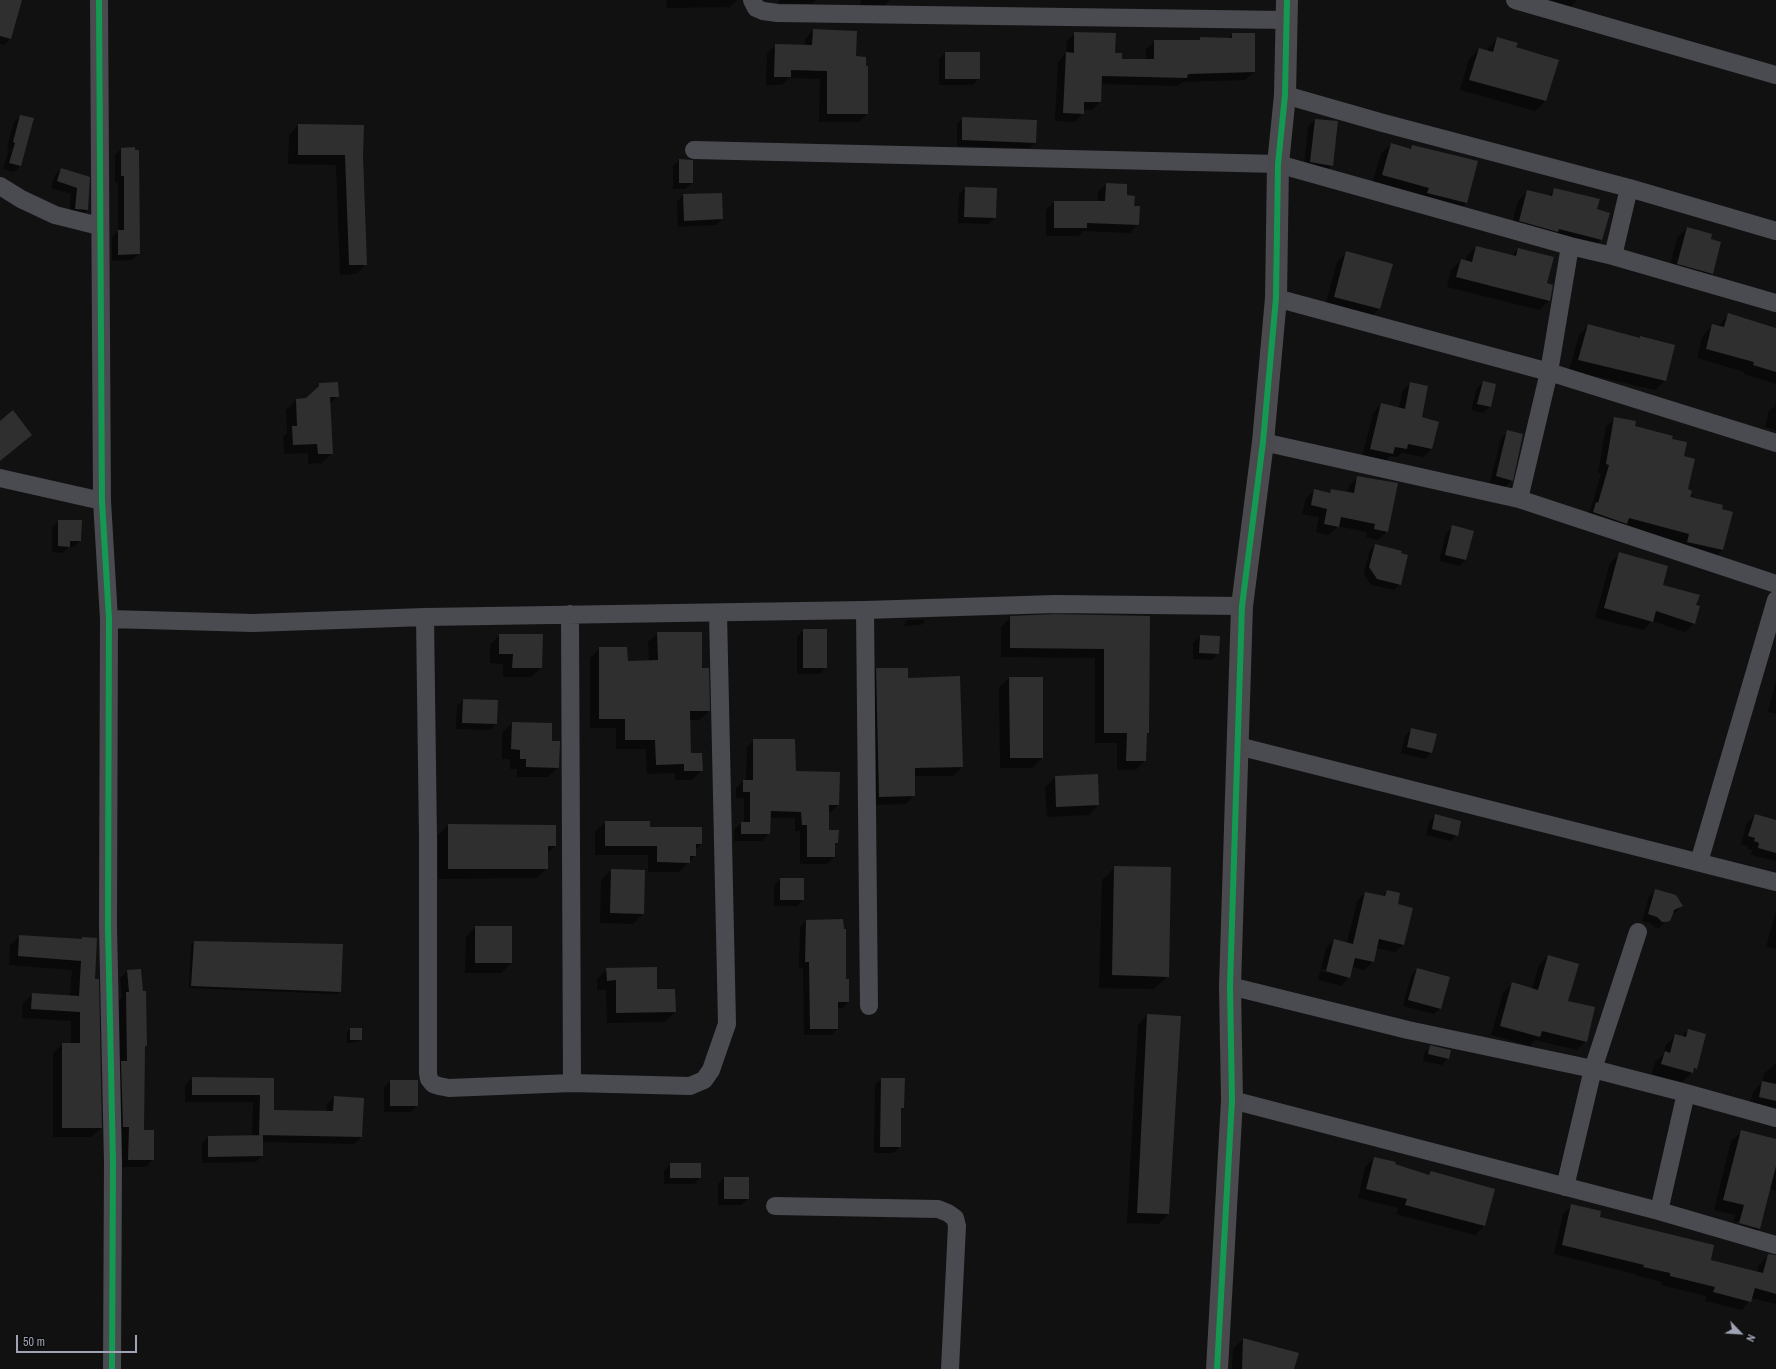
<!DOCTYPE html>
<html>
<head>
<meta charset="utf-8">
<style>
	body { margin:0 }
	#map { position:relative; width:1776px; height:1369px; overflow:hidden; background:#111; font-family:"Archivo Narrow",sans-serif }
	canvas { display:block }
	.north { position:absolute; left:1720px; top:1313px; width:40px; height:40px; -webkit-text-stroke:3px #0b0b0d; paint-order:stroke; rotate:115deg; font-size:11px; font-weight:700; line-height:16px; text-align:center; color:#a0a3b3 }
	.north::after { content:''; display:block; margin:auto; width:14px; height:18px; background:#a0a3b3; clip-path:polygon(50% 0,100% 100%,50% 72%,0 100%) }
	.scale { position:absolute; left:16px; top:1335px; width:121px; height:18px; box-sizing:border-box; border:2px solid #a0a3b3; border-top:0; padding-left:5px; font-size:12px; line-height:14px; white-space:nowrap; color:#a0a3b3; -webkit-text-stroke:3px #0b0b0d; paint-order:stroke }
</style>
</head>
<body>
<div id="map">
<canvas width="1776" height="1369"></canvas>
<div class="north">N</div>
<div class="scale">50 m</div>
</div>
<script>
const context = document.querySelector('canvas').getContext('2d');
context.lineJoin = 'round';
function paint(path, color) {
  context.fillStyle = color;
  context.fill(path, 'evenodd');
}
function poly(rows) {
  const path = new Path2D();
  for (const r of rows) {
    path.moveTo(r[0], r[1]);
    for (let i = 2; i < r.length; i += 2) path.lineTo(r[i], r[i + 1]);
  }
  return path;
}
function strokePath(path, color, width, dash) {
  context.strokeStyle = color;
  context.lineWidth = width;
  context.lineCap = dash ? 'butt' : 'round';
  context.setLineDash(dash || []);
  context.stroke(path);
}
const shadow = poly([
	[0,0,21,1,10,39,4,45,0,44],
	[666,0,737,0,730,7,667,8],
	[779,0,816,0,812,4,779,3],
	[861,0,890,0,883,7,860,6],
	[1548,0,1577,0,1566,12,1547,6],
	[813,30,855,57,867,114,859,122,819,122,820,79,789,78,782,85,766,85,767,54,775,45,805,46,805,39],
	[1075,33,1114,54,1121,60,1146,60,1146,49,1155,41,1198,41,1201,38,1228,39,1233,34,1254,72,1245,80,1183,82,1178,86,1101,84,1100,102,1092,110,1083,110,1083,113,1075,122,1055,121,1058,62,1066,53,1067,41],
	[1498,38,1515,48,1545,101,1535,111,1460,90,1469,59,1479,49,1487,52,1488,48],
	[945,53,979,79,972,85,939,85,939,59],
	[21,116,33,119,20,166,14,172,3,169,9,149,7,148,14,122],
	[963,118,1035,143,1029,148,957,146,957,124],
	[1315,120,1332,165,1325,172,1304,168,1308,126],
	[298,125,362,155,366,264,356,274,340,275,336,165,288,164,289,135],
	[1391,144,1409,149,1412,146,1466,203,1456,213,1372,184,1381,154],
	[121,149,139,254,132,260,112,261,112,237,118,231,118,182,115,182,115,155],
	[679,160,692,183,685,189,673,189,673,166],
	[61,169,89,178,87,210,80,216,69,215,71,194,51,188,55,175],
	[1106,184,1126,196,1133,207,1138,224,1130,233,1083,231,1078,236,1046,236,1046,210,1054,202,1098,202,1098,192],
	[966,188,995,217,989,224,958,223,959,194],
	[1554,190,1595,210,1601,240,1592,250,1510,231,1518,201,1528,191,1548,196],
	[683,195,722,219,716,225,678,227,677,202],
	[1687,228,1710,240,1712,273,1702,283,1668,273,1677,238],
	[1476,247,1511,256,1518,249,1546,284,1549,300,1539,310,1447,287,1451,270,1461,260,1465,261,1466,257],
	[1347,252,1392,265,1379,309,1369,319,1325,306,1337,262],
	[1729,314,1776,328,1776,384,1744,374,1745,372,1697,358,1703,335,1713,325,1718,327],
	[1589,325,1639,339,1641,337,1665,380,1655,390,1569,370,1579,335],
	[1483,382,1490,407,1483,413,1471,410,1477,388],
	[1410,383,1432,449,1423,457,1402,453,1397,457,1390,456,1384,462,1362,457,1373,413,1381,404,1399,408,1402,392],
	[320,384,338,396,329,404,332,453,322,463,308,464,308,453,284,454,283,437,287,433,286,410,296,400,307,399],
	[1776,400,1776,430,1765,427,1769,411,1775,405],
	[1615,418,1670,440,1689,497,1721,510,1723,550,1714,558,1679,550,1681,543,1623,527,1585,521,1588,512,1591,508,1601,474,1598,473,1606,427],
	[0,422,31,435,0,461],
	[1508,432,1512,480,1505,487,1490,483,1501,438],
	[1358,477,1387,531,1378,540,1366,537,1367,532,1338,526,1329,535,1316,532,1319,517,1302,514,1306,499,1314,490,1328,493,1332,490,1347,493,1349,486],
	[59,521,81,521,80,541,74,547,68,547,63,553,52,552,52,527],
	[1453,527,1466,560,1459,566,1439,561,1446,533],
	[1375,545,1400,584,1394,590,1371,585,1364,574,1369,552],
	[1619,554,1661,586,1694,623,1685,632,1652,621,1643,630,1595,618,1610,563],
	[1011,617,1149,617,1148,733,1146,735,1145,760,1136,770,1117,770,1117,743,1095,743,1095,658,1001,657,1001,627],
	[907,620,924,620,924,622,921,625,904,626],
	[803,630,826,667,820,674,797,674,797,637],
	[658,633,701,669,709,711,699,720,690,720,691,754,702,770,692,780,675,780,675,773,647,774,646,749,616,749,616,728,590,728,590,658,600,648,627,662,649,661,648,642],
	[500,635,541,668,531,677,503,677,503,664,490,663,490,644],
	[1200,636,1219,637,1218,653,1212,660,1193,659,1193,643],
	[876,669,907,679,962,767,953,776,914,776,914,795,906,804,871,805,868,678],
	[1009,678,1042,758,1032,768,1000,768,999,687],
	[1776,680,1776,714,1768,712],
	[463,700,496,724,490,730,456,729,457,706],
	[512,723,551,742,558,767,548,777,517,777,517,769,510,769,510,759,502,759,502,733],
	[1412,729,1431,753,1425,759,1401,753,1405,736],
	[754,740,838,805,831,812,828,812,828,831,837,843,834,846,834,857,827,864,800,864,800,831,795,831,795,818,770,818,769,834,762,841,734,841,734,830,741,823,744,823,744,798,736,798,736,788,743,781,746,781,747,747],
	[1055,777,1098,805,1089,815,1047,817,1045,787],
	[1436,815,1457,835,1450,841,1426,835,1429,822],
	[1755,815,1776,821,1776,861,1751,855,1752,850,1747,849,1748,846,1741,844,1747,823],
	[605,822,649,828,701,844,695,850,695,856,679,872,648,872,648,855,595,855,595,832],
	[448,825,555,846,547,854,547,868,537,878,438,879,438,835],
	[1115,867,1168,976,1154,989,1099,988,1102,880],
	[611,870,643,914,633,924,600,923,601,880],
	[780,879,803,899,797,906,774,906,774,886],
	[1655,890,1682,906,1659,928,1656,928,1650,923,1642,921,1649,897],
	[1387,891,1397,905,1404,944,1395,952,1376,948,1373,962,1364,970,1352,967,1349,977,1341,986,1318,980,1326,948,1334,940,1347,943,1357,901,1365,893,1381,897],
	[1321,969,1345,975,1345,977,1321,971],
	[1776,911,1776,949,1766,947],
	[806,921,845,980,848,1002,842,1008,837,1008,837,1029,831,1035,804,1035,803,968,799,968,800,927],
	[475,927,511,963,501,973,465,973,466,937],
	[20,936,80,940,82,938,94,980,101,1128,91,1137,53,1137,53,1053,62,1044,71,1044,71,1021,22,1018,23,1003,33,994,70,996,72,970,9,965,10,945],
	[194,942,340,992,337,994,189,988,191,945],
	[1548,956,1567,1002,1586,1041,1577,1050,1535,1040,1530,1046,1491,1035,1503,993,1512,984,1532,989,1539,965],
	[607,969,656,990,675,1012,665,1022,607,1023,606,990,597,990,597,979],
	[1417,969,1441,1008,1434,1014,1403,1006,1411,976],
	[140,970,146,1046,144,1048,143,1131,153,1159,146,1167,121,1167,122,1134,116,1134,120,1064,119,1000,122,997,120,979,127,971],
	[1147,1015,1180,1017,1168,1214,1158,1224,1127,1223,1138,1025],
	[350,1029,361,1029,361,1039,358,1042,347,1043,347,1032],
	[1688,1030,1696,1068,1682,1082,1652,1074,1655,1062,1663,1055,1666,1045,1675,1036,1681,1037],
	[1431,1047,1448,1058,1442,1065,1423,1061,1424,1053],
	[1774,1064,1776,1064,1776,1113,1749,1107,1753,1092,1762,1082,1764,1074],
	[192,1078,273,1079,273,1111,326,1112,327,1104,334,1097,361,1137,354,1144,262,1142,262,1155,256,1162,202,1163,202,1144,208,1137,252,1136,253,1102,185,1102,185,1086],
	[881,1079,903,1108,900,1111,900,1147,893,1153,874,1153,875,1085],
	[390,1081,417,1106,411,1112,384,1112,384,1088],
	[1741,1132,1776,1140,1776,1191,1769,1189,1759,1228,1749,1238,1730,1233,1735,1215,1714,1210,1731,1141],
	[1735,1221,1754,1226,1754,1228,1734,1223],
	[1374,1158,1428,1175,1431,1172,1484,1226,1475,1235,1396,1214,1398,1208,1358,1198,1365,1167],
	[670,1164,700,1178,694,1184,664,1184,664,1171],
	[724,1178,748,1199,741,1205,718,1205,718,1184],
	[1572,1205,1599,1218,1709,1261,1757,1272,1759,1265,1768,1256,1776,1258,1776,1304,1751,1298,1742,1310,1705,1301,1706,1296,1661,1285,1662,1282,1635,1275,1635,1274,1554,1254,1563,1214],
	[1243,1339,1297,1354,1293,1369,1232,1369,1233,1349]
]);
const building = poly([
	[0,0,22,0,11,39,0,36],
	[813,29,857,31,856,56,866,57,866,66,868,66,868,114,827,114,827,71,791,70,791,77,774,77,775,44,812,45],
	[1074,32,1116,33,1115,53,1122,53,1122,59,1154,59,1154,40,1200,40,1200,37,1232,38,1232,33,1255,33,1255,72,1188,74,1187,78,1102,76,1101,102,1084,102,1084,114,1063,113,1066,52,1074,53],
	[1497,37,1518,43,1516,47,1559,60,1546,101,1469,80,1479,48,1493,52],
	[945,52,980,52,980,79,945,79],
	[20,115,34,118,21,166,9,163,15,143,13,142],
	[962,117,1037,120,1036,143,962,140],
	[1315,119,1338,121,1333,166,1310,162],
	[298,124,364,125,363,155,367,265,349,265,345,155,298,155],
	[1391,143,1411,149,1412,145,1478,161,1467,203,1427,193,1429,188,1382,175],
	[135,147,135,150,139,150,140,254,118,255,118,230,124,230,124,176,121,176,121,148],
	[679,159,693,160,693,183,679,183],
	[61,168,90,177,88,210,75,209,77,188,57,181],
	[1106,183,1127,184,1127,195,1135,196,1134,206,1140,206,1139,225,1087,223,1087,228,1054,228,1054,201,1105,201],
	[965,187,997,188,996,218,964,217],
	[1554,188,1600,199,1597,209,1610,213,1602,240,1559,229,1558,232,1519,221,1527,190,1552,196],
	[722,193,723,219,684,221,683,194],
	[1687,227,1712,234,1711,239,1721,242,1713,274,1677,264],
	[1476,246,1516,256,1518,248,1554,257,1547,283,1553,285,1550,301,1456,277,1461,259,1472,262],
	[1346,251,1393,264,1380,309,1334,297],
	[1728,313,1776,328,1776,372,1753,365,1754,362,1706,349,1712,324,1724,327],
	[1588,324,1640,338,1640,336,1675,345,1666,381,1578,360],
	[1483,381,1496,384,1491,407,1477,404],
	[338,382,339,397,330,397,333,454,318,454,317,444,293,445,292,426,297,426,296,399,306,398,319,386,319,383],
	[1410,382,1428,386,1422,417,1439,422,1432,449,1408,444,1407,449,1395,447,1393,454,1370,449,1381,403,1405,409],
	[13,410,32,435,0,461,0,421],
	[1614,417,1636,421,1635,426,1673,436,1672,439,1687,442,1684,456,1695,459,1688,489,1692,491,1690,497,1723,505,1722,509,1733,512,1723,550,1687,542,1689,534,1629,518,1627,524,1593,512,1596,502,1598,503,1609,465,1606,464],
	[1507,430,1523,434,1513,481,1496,476],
	[1357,476,1398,483,1388,532,1374,529,1375,524,1341,517,1339,527,1324,524,1327,509,1311,505,1314,489,1330,493,1331,489,1354,493],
	[58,520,82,520,81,541,70,541,70,547,58,546],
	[1452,525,1474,531,1466,560,1445,555],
	[1375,544,1402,551,1401,553,1408,555,1401,585,1377,579,1369,567],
	[1619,552,1668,566,1663,585,1700,595,1696,605,1700,606,1695,624,1656,611,1653,622,1604,608],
	[1055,614,1150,616,1149,733,1147,733,1146,761,1126,761,1127,733,1104,733,1104,649,1010,648,1010,616],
	[803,629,827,629,827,668,803,668],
	[657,632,702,632,702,668,709,668,710,711,690,711,691,753,702,753,703,771,684,771,684,764,656,765,655,740,625,740,625,719,599,719,599,647,627,647,628,661,658,660],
	[499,634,543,634,542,668,512,668,513,654,499,654],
	[1200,635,1220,636,1219,654,1199,653],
	[876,668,908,668,908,678,960,676,963,767,915,768,915,796,879,797],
	[1009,677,1043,677,1043,758,1010,758],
	[463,699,498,700,497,724,462,723],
	[512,722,552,723,552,741,560,741,559,768,526,767,526,759,520,759,520,750,511,749],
	[1411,728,1437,734,1432,753,1407,747],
	[753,739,795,739,796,771,840,772,839,805,829,805,829,830,839,830,838,843,835,843,835,857,807,857,807,825,802,825,801,812,771,811,770,834,741,834,741,822,750,822,750,792,743,792,743,780,753,780],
	[1098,774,1099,805,1056,807,1055,776],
	[1435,814,1461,821,1458,836,1432,829],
	[1755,814,1776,820,1776,853,1758,848,1759,843,1754,841,1755,838,1748,836],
	[605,821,650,821,650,827,702,827,702,844,696,844,696,856,690,856,690,863,657,862,657,846,605,846],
	[448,824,556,825,556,846,548,846,548,869,448,869],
	[1114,866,1171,867,1169,977,1112,975],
	[611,869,645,870,644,914,610,913],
	[780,878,804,878,804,900,780,900],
	[1655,889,1676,895,1683,906,1674,910,1673,914,1670,921,1666,922,1662,922,1657,917,1648,914],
	[1387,890,1400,893,1398,904,1413,908,1404,945,1379,939,1374,962,1355,958,1350,978,1326,971,1334,939,1353,944,1365,892,1385,896],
	[843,919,844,929,846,929,846,979,849,979,849,1002,838,1002,838,1029,810,1029,809,962,805,962,806,920],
	[475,926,512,926,512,963,475,963],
	[19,935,82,939,82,937,97,938,95,979,99,979,102,1128,62,1128,62,1043,80,1043,80,1012,31,1009,32,993,79,996,81,961,18,956],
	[194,941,343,944,341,992,191,986],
	[1548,955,1579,964,1568,1001,1595,1007,1587,1042,1542,1031,1540,1037,1500,1026,1512,982,1538,990],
	[657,967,657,989,675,989,676,1012,616,1013,616,980,607,981,606,968],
	[1417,968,1450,977,1441,1009,1408,1000],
	[141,969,143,991,146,991,147,1046,145,1046,144,1130,154,1130,154,1160,128,1160,129,1127,123,1127,121,1061,127,1061,126,992,129,992,127,970],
	[1147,1014,1181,1016,1169,1214,1137,1213],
	[350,1028,362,1028,362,1040,350,1040],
	[1688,1029,1706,1034,1697,1069,1694,1068,1693,1073,1661,1064,1665,1051,1670,1053,1675,1034,1686,1037],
	[1430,1045,1451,1050,1449,1059,1428,1054],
	[192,1077,274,1078,274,1110,333,1111,334,1096,364,1098,362,1137,259,1135,260,1095,192,1095],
	[881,1078,905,1078,904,1108,901,1108,901,1147,880,1147],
	[390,1080,418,1080,418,1106,390,1106],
	[1762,1081,1776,1084,1776,1101,1759,1097],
	[1741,1130,1776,1139,1776,1166,1760,1229,1739,1223,1744,1205,1723,1200],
	[263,1135,263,1156,208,1157,208,1136],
	[1374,1157,1396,1162,1395,1164,1429,1175,1431,1171,1495,1189,1485,1226,1405,1205,1407,1199,1366,1189],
	[670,1163,701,1163,701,1178,670,1178],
	[724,1177,749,1177,749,1199,724,1199],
	[1571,1204,1601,1211,1600,1217,1714,1245,1711,1260,1763,1273,1768,1254,1776,1255,1776,1294,1755,1288,1751,1302,1713,1292,1715,1287,1670,1276,1670,1273,1643,1267,1644,1265,1562,1245],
	[1243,1338,1299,1353,1294,1369,1242,1369]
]);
const street = poly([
	[99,0,102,501,109,619,108,926,113,1163,112,1369],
	[752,0,756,8,763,11,777,13,1286,20],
	[1515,0,1776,75],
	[1285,95,1383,123,1629,188,1776,231],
	[694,150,1278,164,1570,246,1613,256,1776,303],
	[0,186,21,199,55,215,99,226],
	[1613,256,1629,188],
	[1276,298,1549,372,1776,443],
	[1263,442,1519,499,1776,584],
	[0,478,102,501],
	[1519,499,1549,372,1570,246],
	[865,610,869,1006],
	[570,614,572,1083],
	[425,617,428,839,428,1073,429,1079,433,1084,439,1086,449,1088,572,1083,690,1086,704,1080,711,1070,727,1024,718,613],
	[109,619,253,623,425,617,865,610,1055,604,1242,606],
	[1238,746,1776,882],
	[1699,862,1776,600],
	[1230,986,1408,1030,1593,1069,1686,1093,1776,1118],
	[1232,1100,1659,1211,1776,1245],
	[1565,1187,1593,1069,1638,932],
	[775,1206,938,1209,948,1213,955,1218,957,1226,950,1369],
	[1659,1211,1686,1093]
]);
const secondary = poly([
	[1217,1369,1232,1100,1230,986,1242,606,1263,442,1276,298,1278,164,1285,95,1287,0]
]);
const cycleway = poly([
	[99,0,102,501,109,619,108,926,113,1163,112,1369],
	[1217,1369,1232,1100,1230,986,1242,606,1263,442,1276,298,1278,164,1285,95,1287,0]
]);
paint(shadow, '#0007');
paint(building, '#2f2f30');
strokePath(street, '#4a4b51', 18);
strokePath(secondary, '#49494e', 22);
strokePath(cycleway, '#139951', 6);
</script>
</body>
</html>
